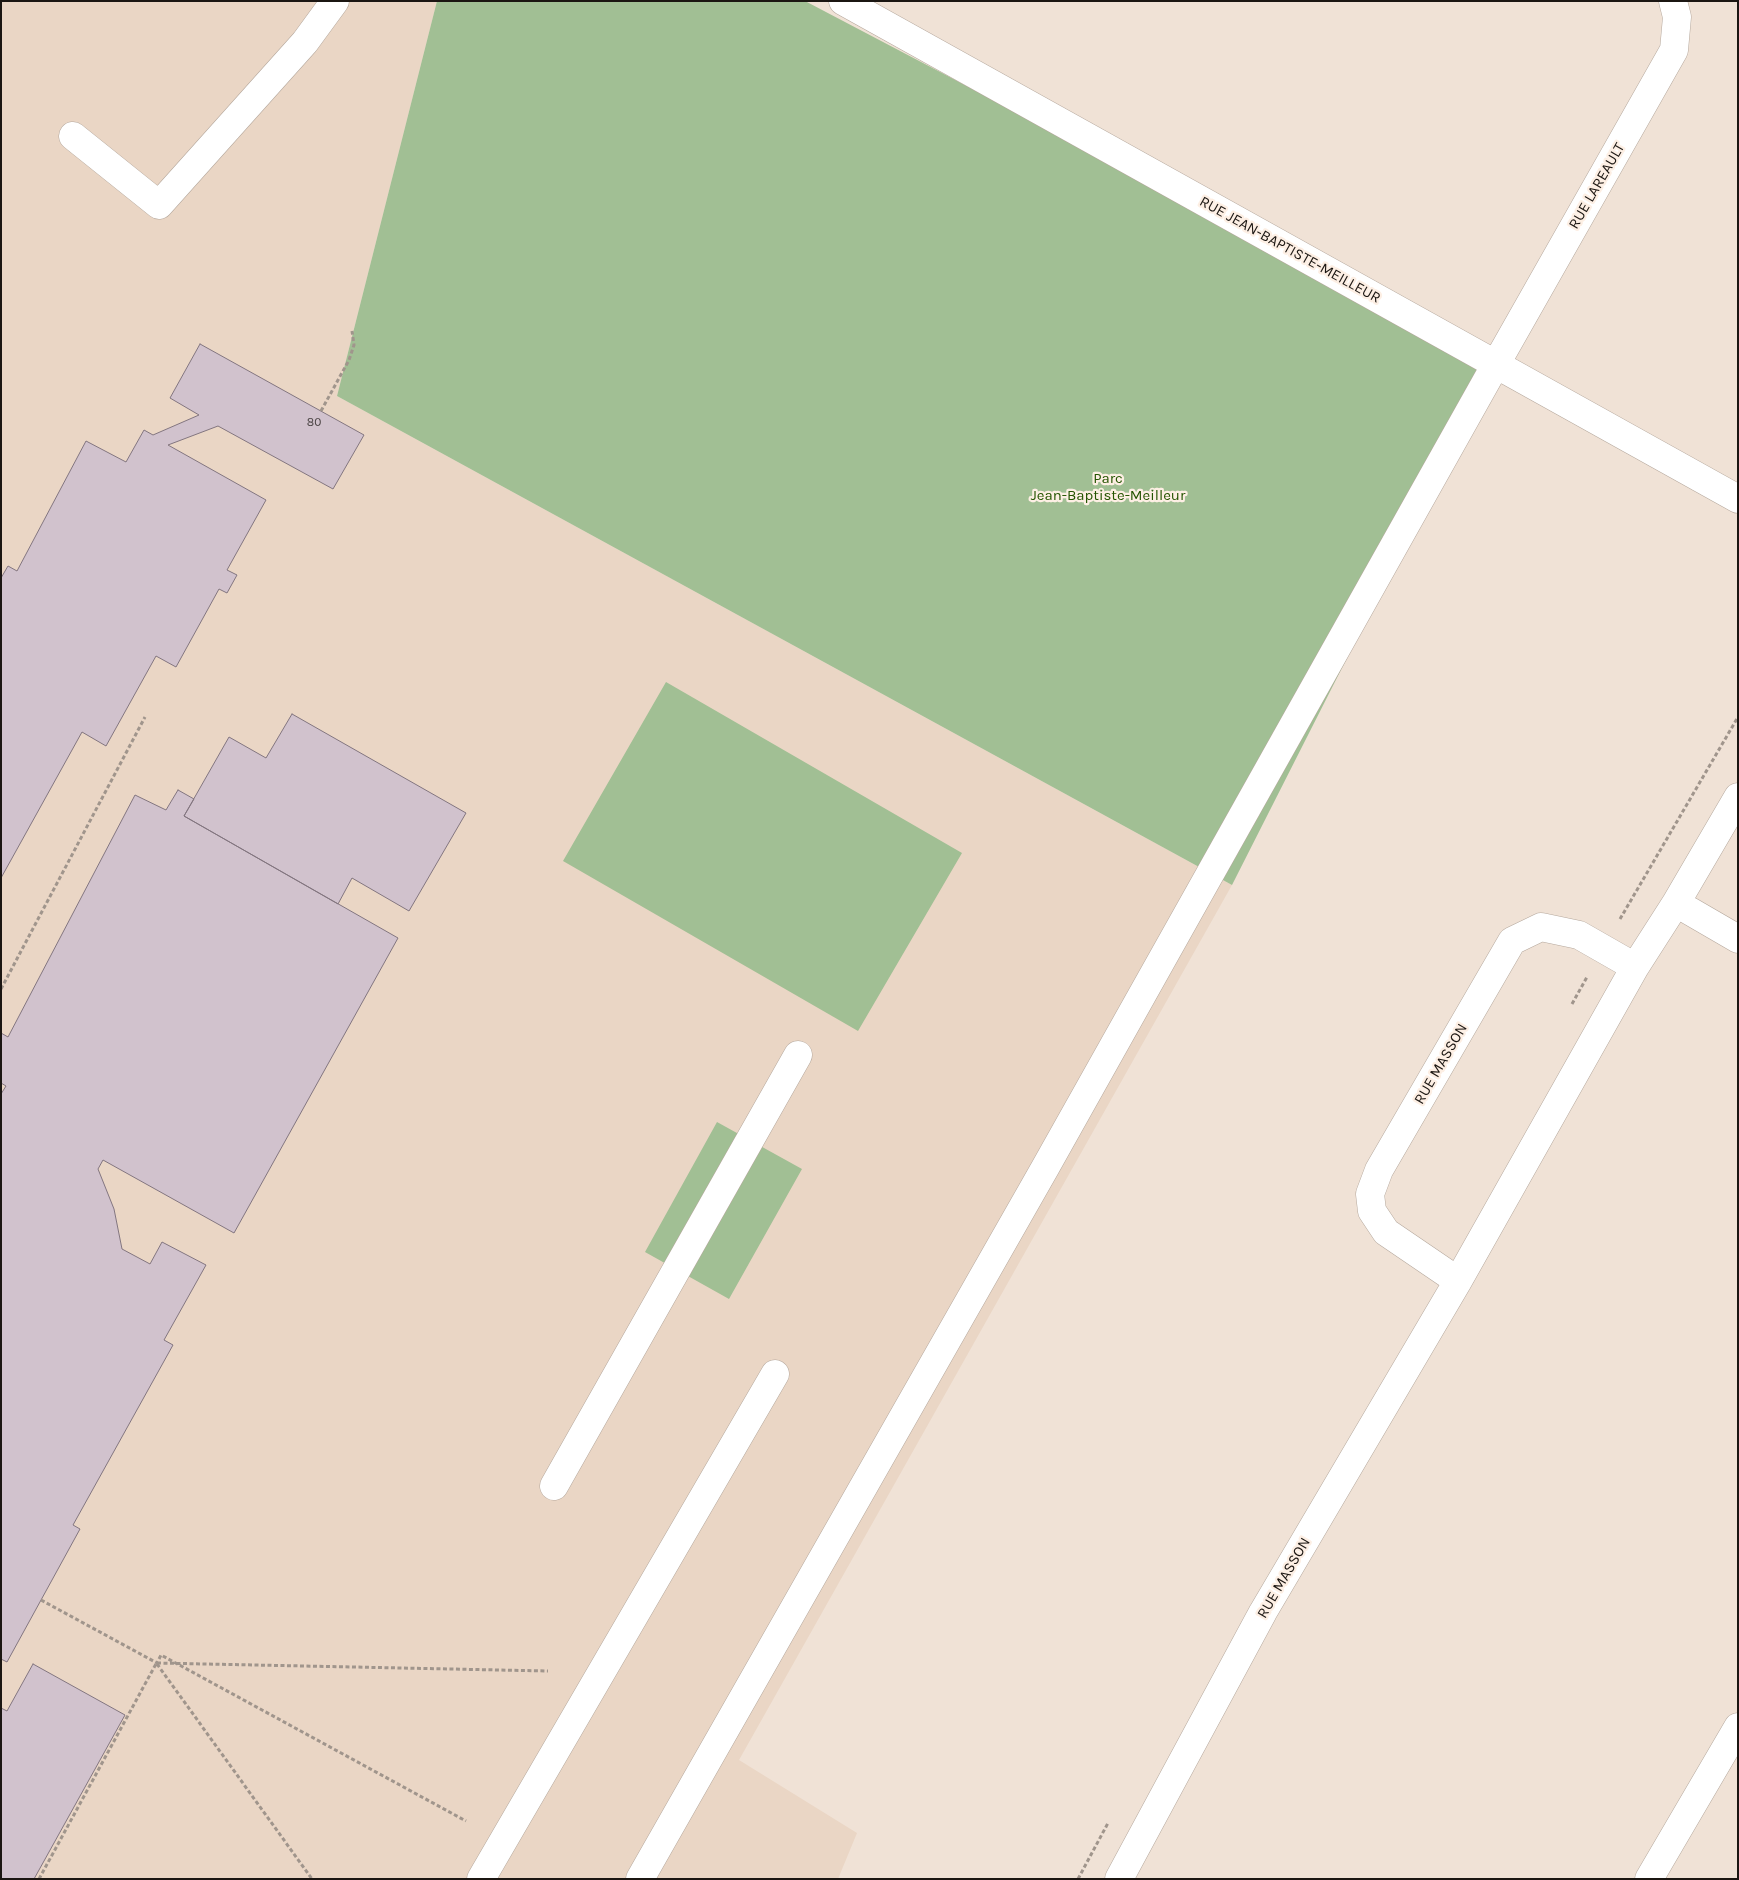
<!DOCTYPE html>
<html>
<head>
<meta charset="utf-8">
<style>
	body { margin:0 }
	#map { position:relative; width:1739px; height:1880px; overflow:hidden; background:#f0e2d6; font-family:Karla,sans-serif }
	canvas { display:block }
	.frame { position:absolute; inset:0; border:2px solid #1b1612; pointer-events:none }
</style>
</head>
<body>
<div id="map">
<canvas width="1739" height="1880"></canvas>
<div class="frame"></div>
</div>
<script>
const context = document.querySelector('canvas').getContext('2d');
context.lineJoin = 'round';
function paint(path, color) {
  context.fillStyle = color;
  context.fill(path, 'evenodd');
}
function poly(rows) {
  const path = new Path2D();
  for (const r of rows) {
    path.moveTo(r[0], r[1]);
    for (let i = 2; i < r.length; i += 2) path.lineTo(r[i], r[i + 1]);
  }
  return path;
}
function strokePath(path, color, width, dash) {
  context.strokeStyle = color;
  context.lineWidth = width;
  context.lineCap = dash ? 'butt' : 'round';
  context.setLineDash(dash || []);
  context.stroke(path);
}
function write(font, color, halo, rows, align = 'center') {
  context.font = font + ' Karla,sans-serif';
  context.lineWidth = 4.5;
  context.setLineDash([]);
  context.textBaseline = 'middle';
  context.strokeStyle = halo;
  context.fillStyle = color;
  for (const [text, x, y, turn = 0] of rows) {
    context.save();
    context.translate(x, y);
    context.rotate((+turn || 0) * Math.PI / 180);
    context.textAlign = isNaN(turn) ? turn : align;
    if (halo) context.strokeText(text, 0, 0);
    context.fillText(text, 0, 0);
    context.restore();
  }
}
const built = poly([
	[1,1,437,1,337,396,1232,885,739,1760,857,1833,838,1879,1,1879]
]);
const green = poly([
	[437,1,805,1,1496,364,1232,885,337,396],
	[666,682,962,853,858,1031,563,861],
	[717,1122,802,1169,729,1299,645,1252]
]);
const building = poly([
	[200,344,364,435,333,489,218,426,168,445,266,500,227,570,237,575,227,593,219,589,176,667,156,656,106,746,82,732,1,878,1,578,8,566,17,571,86,441,126,462,144,430,153,435,199,415,170,398,200,344],
	[292,714,466,813,409,911,352,878,338,904,184,816,229,737,266,758,292,714],
	[178,790,194,799,184,816,398,938,234,1233,103,1160,98,1169,114,1209,122,1249,150,1264,162,1242,206,1265,164,1340,173,1345,73,1525,80,1529,7,1662,1,1659,1,1094,6,1086,1,1083,1,1033,8,1037,135,795,166,810,178,790],
	[33,1664,125,1715,34,1879,1,1879,1,1708,7,1711,33,1664]
]);
const path = poly([
	[321,411,349,360,354,345,352,331],
	[1620,919,1738,717],
	[1,989,145,717],
	[1572,1004,1587,977],
	[41,1600,157,1663,161,1655,466,1821],
	[157,1663,548,1671],
	[157,1664,312,1879],
	[39,1879,157,1662],
	[1078,1879,1108,1823]
]);
const minor = poly([
	[843,1,1738,499],
	[73,136,159,205,305,42,335,1],
	[1676,903,1738,939],
	[1458,1281,1386,1232,1372,1211,1370,1194,1379,1170,1512,941,1541,927,1579,935,1635,967],
	[554,1486,798,1055],
	[481,1879,775,1374],
	[640,1879,1045,1168,1496,364,1674,50,1677,17,1673,1],
	[1119,1879,1263,1612,1458,1281,1635,967,1676,903,1738,797],
	[1649,1879,1738,1727]
]);
const numberNames = [
	["80",314,423]
];
const streetNames = [
	["RUE LAREAULT",1597,186,-60],
	["RUE JEAN-BAPTISTE-MEILLEUR",1290,250,29],
	["RUE MASSON",1441,1064,-60],
	["RUE MASSON",1284,1578,-60]
];
const parkNames = [
	["Parc",1108,479],
	["Jean-Baptiste-Meilleur",1108,496]
];
paint(built, '#ead6c5');
paint(green, '#a1bf94');
paint(building, '#d1c2cd');
strokePath(building, '#837680', 1);
strokePath(minor, '#b5a89d', 29);
strokePath(path, '#a0958c', 3, [4, 2.5]);
strokePath(minor, '#fff', 28);
write('12px', '#484141', null, numberNames);
write('15px', '#1b1612', '#fdefe4', streetNames);
write('15px', '#245400', '#fdefe4', parkNames);
</script>
</body>
</html>
